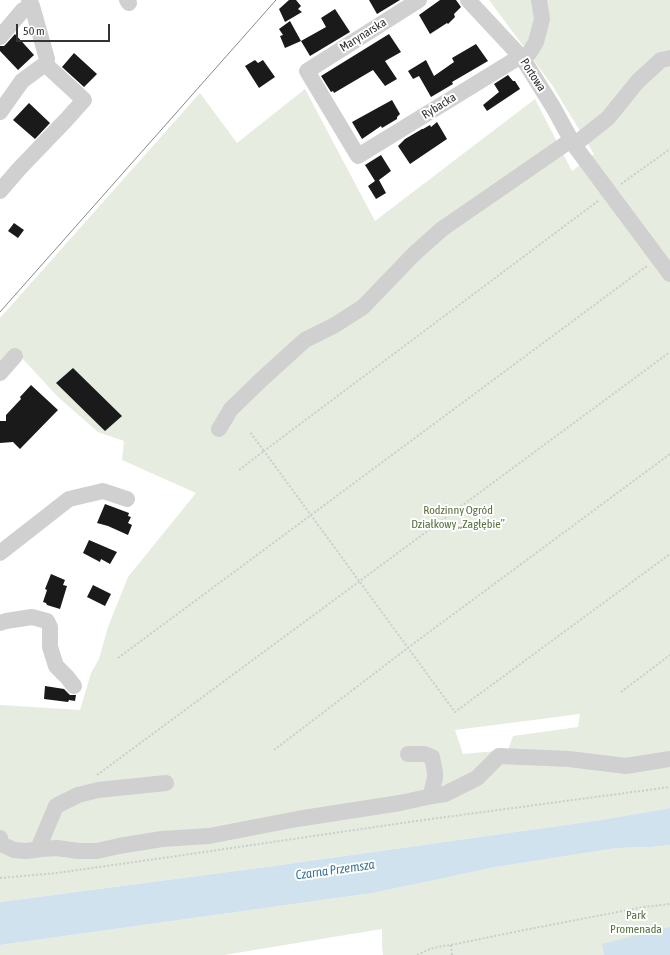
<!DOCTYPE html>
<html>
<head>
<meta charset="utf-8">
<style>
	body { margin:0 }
	#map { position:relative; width:670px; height:955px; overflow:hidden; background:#fff; font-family:"Asap Condensed",sans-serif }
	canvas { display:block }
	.scale { position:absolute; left:16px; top:24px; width:94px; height:18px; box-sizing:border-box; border:2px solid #333; border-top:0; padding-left:5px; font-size:12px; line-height:14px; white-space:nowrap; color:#333; -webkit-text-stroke:3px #fff; paint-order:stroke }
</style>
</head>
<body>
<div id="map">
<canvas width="670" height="955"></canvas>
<div class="scale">50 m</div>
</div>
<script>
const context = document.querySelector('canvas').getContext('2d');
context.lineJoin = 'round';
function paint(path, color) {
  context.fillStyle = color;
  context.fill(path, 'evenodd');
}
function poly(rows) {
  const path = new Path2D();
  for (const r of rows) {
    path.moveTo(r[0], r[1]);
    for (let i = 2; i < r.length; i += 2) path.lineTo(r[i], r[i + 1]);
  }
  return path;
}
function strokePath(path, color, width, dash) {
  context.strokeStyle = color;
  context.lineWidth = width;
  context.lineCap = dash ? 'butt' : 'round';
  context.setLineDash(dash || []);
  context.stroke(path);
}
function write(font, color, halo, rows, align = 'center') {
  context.font = font + ' "Asap Condensed",sans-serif';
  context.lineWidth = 4;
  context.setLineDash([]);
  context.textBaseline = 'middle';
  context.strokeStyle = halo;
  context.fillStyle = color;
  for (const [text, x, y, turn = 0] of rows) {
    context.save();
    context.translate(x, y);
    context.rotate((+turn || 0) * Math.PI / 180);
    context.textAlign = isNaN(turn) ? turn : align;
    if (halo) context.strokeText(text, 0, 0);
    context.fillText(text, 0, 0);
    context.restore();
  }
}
const green = poly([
	[489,0,670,0,670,808,601,820,266,867,0,902,0,705,80,710,91,673,99,659,108,627,128,577,196,493,122,460,124,441,98,432,58,397,22,358,0,365,0,318,200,93,237,143,305,89,375,221,535,99,572,171,594,154,552,85],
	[580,714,578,727,513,736,508,750,463,754,455,730],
	[670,845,670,955,383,955,382,947,382,929,224,955,0,955,0,945,373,893,496,867,617,848,652,847]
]);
const water = poly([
	[670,808,670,845,652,847,617,848,496,867,373,893,0,945,0,902,266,867,601,820],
	[670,927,670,955,604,955,602,944]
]);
const building = poly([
	[289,0,296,0,301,6,298,9,302,12,285,22,279,9],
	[369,0,400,0,377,14],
	[440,0,456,0,461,7,454,14,455,17,448,24,447,23,430,34,419,15],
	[335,9,350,32,310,56,301,41,326,27,321,18],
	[290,21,301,41,285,48,280,36,283,35,279,29],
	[15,34,34,55,18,70,0,51,0,46,4,46,7,43],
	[389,34,401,52,385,61,397,79,385,86,373,70,334,93,333,91,331,92,321,76],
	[476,44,488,61,452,82,453,84,431,97,419,76,413,79,408,71,426,60,434,76,454,62,452,58],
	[74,53,97,74,84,87,62,67],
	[255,60,258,63,263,60,275,77,259,88,245,66],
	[508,75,513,81,515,81,520,89,487,111,483,105,499,92,494,84],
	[392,100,400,114,397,117,397,119,382,128,381,126,362,139,352,122],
	[29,103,50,123,35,139,13,120],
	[437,122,447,139,410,164,398,146,405,139,422,129,423,129,430,125,431,127],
	[381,155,391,171,379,180,386,193,376,199,368,186,375,181,365,165],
	[14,223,24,230,18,238,8,231],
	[73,368,122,416,105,431,56,383],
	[31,385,58,410,20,449,13,442,0,443,0,421,6,421,6,415,21,399,20,397],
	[105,504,129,513,128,516,131,517,128,523,132,525,128,535,108,526,97,523],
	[89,540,117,552,110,564,101,559,100,562,83,553],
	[51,574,65,580,63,585,67,586,60,609,47,605,46,603,43,602,47,590,45,589],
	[93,585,111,594,105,606,87,597],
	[45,686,64,689,70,695,76,695,75,701,69,700,68,702,44,699]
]);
const path = poly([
	[621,184,670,149],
	[598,201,264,451,455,712,670,554],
	[239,470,264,451,250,432],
	[118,658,647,266],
	[621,692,670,655],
	[274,750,409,647,670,454],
	[97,775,670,352],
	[0,878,57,873,170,857,416,821,670,787],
	[451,945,452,955],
	[417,955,430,949,442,946,451,945,524,930,644,907,670,904]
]);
const minor = poly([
	[127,0,129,3],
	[419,0,307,71,358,156,521,56],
	[468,0,523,59,553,107,574,145,670,274],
	[0,37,23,10,32,6],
	[523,59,530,52,536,42,542,19,539,0],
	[0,112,22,81,45,64,47,59,32,6,29,0],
	[574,145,608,118,638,81,661,60,670,58],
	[0,191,19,169,66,120,84,100,45,64],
	[0,373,15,356],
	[219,429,231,409,262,379,305,340,335,325,363,307,414,254,442,229,571,140],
	[0,553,69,499,103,491,127,499],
	[0,623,6,621,32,617,47,621,50,627,50,647,56,666,67,677,74,686],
	[408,754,424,754,432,757,435,772,435,778,432,790,432,796],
	[0,838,1,844,14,850,26,851,41,849,57,848,78,851,97,851,119,846,162,839,209,836,297,819,400,803,432,796,445,794,477,778,499,756,569,759,626,766,670,759],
	[41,849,40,844,56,806,78,795,98,790,166,783]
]);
const tram = poly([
	[0,312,276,0]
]);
const streetNames = [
	["Marynarska",363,35,-32],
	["Portowa",533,75,57],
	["Rybacka",439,106,-32]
];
const parkNames = [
	["Rodzinny Ogród",458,510],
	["Działkowy „Zagłębie”",458,524],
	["Park",636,915],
	["Promenada",636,929]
];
const waterNames = [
	["Czarna Przemsza",335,870,-8]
];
paint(green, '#e6ecdf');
paint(water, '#cfe2ee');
paint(building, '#1a1a1a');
strokePath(path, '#cdcdcd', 2, [2, 2]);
strokePath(minor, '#d0d0d0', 16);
strokePath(tram, '#888', 1);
write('12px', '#333', '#fff', streetNames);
write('12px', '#56703f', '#fff', parkNames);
write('italic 13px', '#3f7597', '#fff', waterNames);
</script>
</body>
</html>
